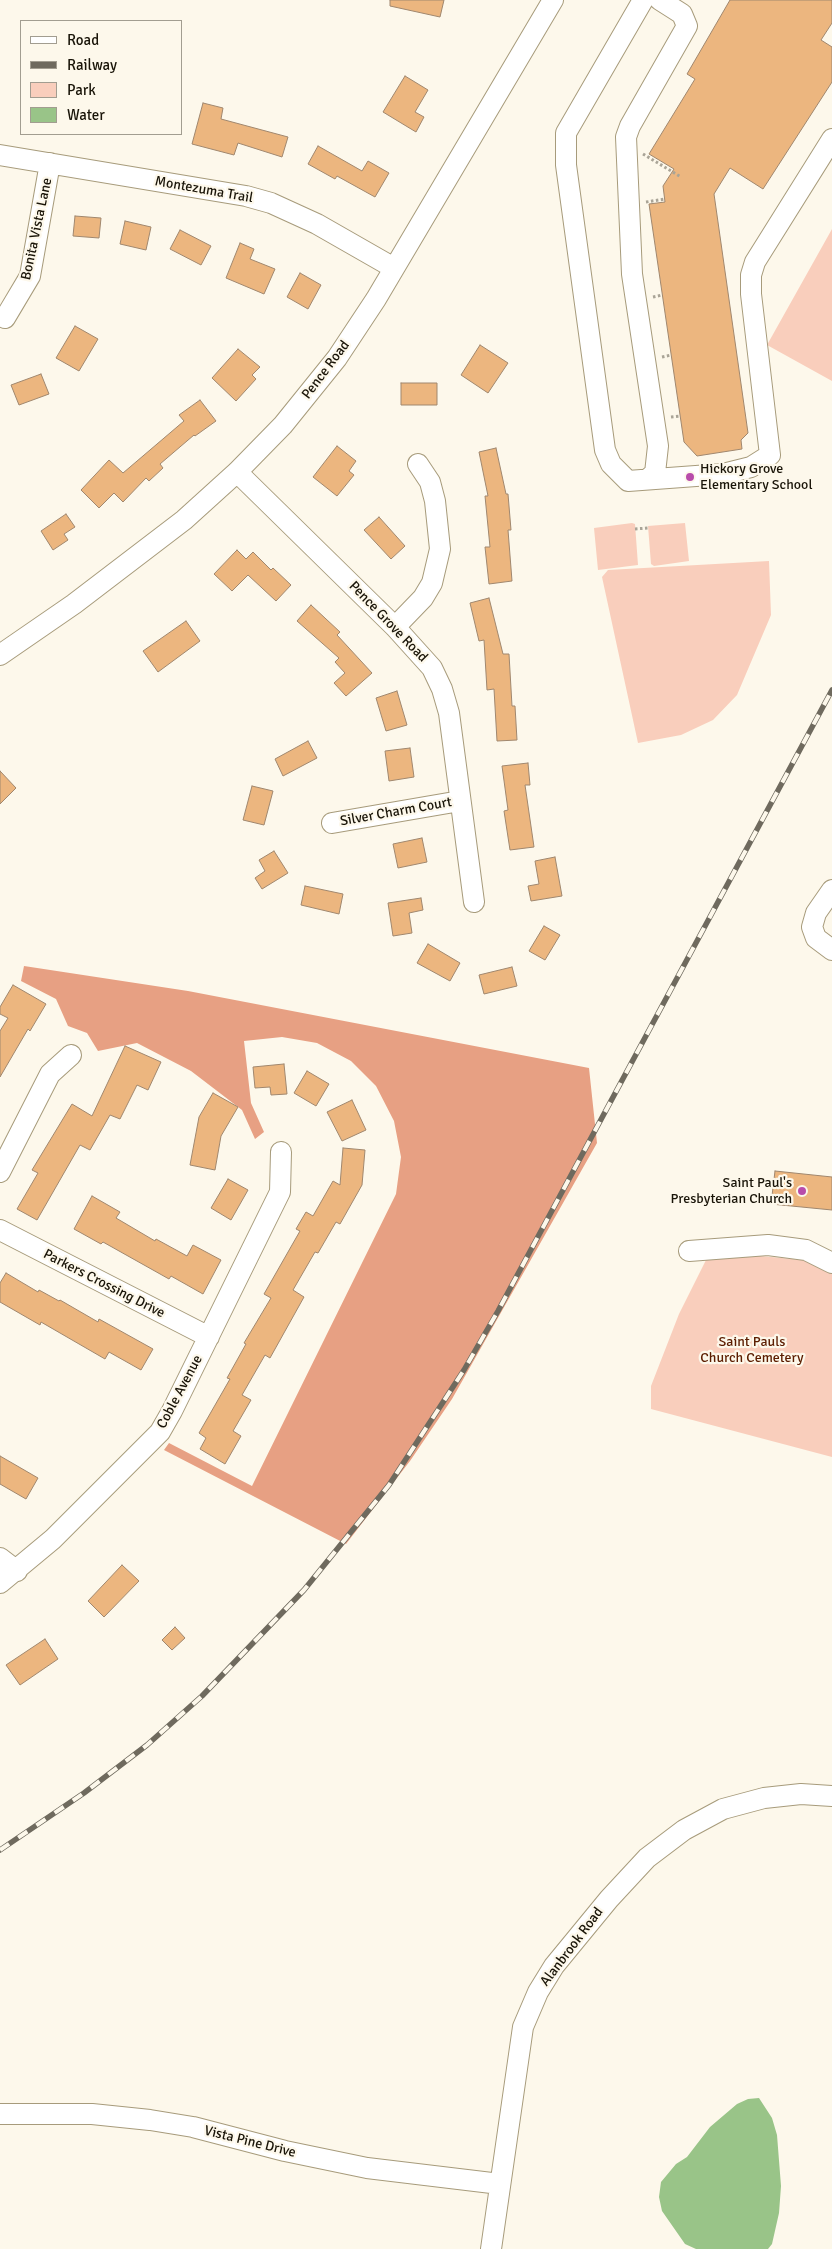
<!DOCTYPE html>
<html>
<head>
<meta charset="utf-8">
<style>
	body { margin:0 }
	#map { position:relative; width:832px; height:2249px; overflow:hidden; background:#fdf8eb; font-family:Signika,sans-serif }
	canvas { display:block }
	.legend { position:absolute; left:20px; top:20px; width:162px; height:115px; box-sizing:border-box; background:#fdf8eb; border:1px solid #a29d90; margin:0; padding:6px 9px; list-style:none; font-size:15px; color:#191408 }
	.legend li { display:flex; align-items:center; gap:10px; height:25px }
	.legend b { width:25px; border:1px solid #a29d90 }
</style>
</head>
<body>
<div id="map">
<canvas width="832" height="2249"></canvas>
<ul class="legend">
<li><b style="height:6px;background:#fff"></b>Road</li>
<li><b style="height:6px;background:#6f6a5e"></b>Railway</li>
<li><b style="height:14px;background:#f9cebc"></b>Park</li>
<li><b style="height:14px;background:#99c488"></b>Water</li>
</ul>
</div>
<script>
const context = document.querySelector('canvas').getContext('2d');
context.lineJoin = 'round';
function paint(path, color) {
  context.fillStyle = color;
  context.fill(path, 'evenodd');
}
function poly(rows) {
  const path = new Path2D();
  for (const r of rows) {
    path.moveTo(r[0], r[1]);
    for (let i = 2; i < r.length; i += 2) path.lineTo(r[i], r[i + 1]);
  }
  return path;
}
function strokePath(path, color, width, dash) {
  context.strokeStyle = color;
  context.lineWidth = width;
  context.lineCap = dash ? 'butt' : 'round';
  context.setLineDash(dash || []);
  context.stroke(path);
}
function write(font, color, halo, rows, align = 'center') {
  context.font = font + ' Signika,sans-serif';
  context.lineWidth = 4.5;
  context.setLineDash([]);
  context.textBaseline = 'middle';
  context.strokeStyle = halo;
  context.fillStyle = color;
  for (const [text, x, y, turn = 0] of rows) {
    context.save();
    context.translate(x, y);
    context.rotate((+turn || 0) * Math.PI / 180);
    context.textAlign = isNaN(turn) ? turn : align;
    if (halo) context.strokeText(text, 0, 0);
    context.fillText(text, 0, 0);
    context.restore();
  }
}
const green = poly([
	[832,229,832,381,767,345],
	[632,523,635,524,638,565,598,570,594,528],
	[685,523,689,561,654,566,651,564,648,526],
	[769,561,771,615,737,695,713,720,681,735,638,743,602,577,608,570],
	[740,1254,813,1261,832,1270,832,1457,651,1409,651,1386,679,1314,706,1260]
]);
const forest = poly([
	[24,966,188,991,589,1068,597,1143,452,1399,410,1461,346,1544,164,1450,169,1443,252,1486,396,1194,401,1157,394,1121,376,1086,351,1061,317,1043,282,1037,244,1041,251,1103,264,1132,255,1139,242,1110,191,1071,137,1043,98,1051,87,1033,68,1026,56,999,21,981]
]);
const water = poly([
	[759,2098,772,2118,777,2135,781,2186,779,2213,772,2244,768,2249,696,2249,685,2244,662,2211,659,2197,661,2182,676,2164,687,2157,710,2127,737,2104,748,2099]
]);
const building = poly([
	[390,0,444,0,440,17,390,6,390,0],
	[730,0,832,0,832,23,821,40,832,47,832,82,763,189,730,168,714,194,748,433,741,440,742,449,697,456,684,442,649,204,665,202,663,186,674,169,649,154,695,79,687,74,730,0],
	[405,76,428,90,415,112,424,117,416,132,383,112,405,76],
	[203,103,223,108,221,119,288,137,282,157,238,143,234,155,192,144,203,103],
	[318,146,362,171,368,161,389,173,375,197,337,176,335,179,308,164,318,146],
	[75,216,101,218,99,238,73,236,75,216],
	[125,221,151,227,146,250,120,244,125,221],
	[180,230,211,246,201,265,170,249,180,230],
	[240,243,254,249,250,259,275,269,264,294,226,278,240,243],
	[300,273,321,285,308,309,287,297,300,273],
	[75,326,98,339,79,371,56,358,75,326],
	[480,345,508,363,488,393,461,375,480,345],
	[238,349,260,367,252,375,256,379,236,401,212,378,238,349],
	[41,374,49,394,19,405,11,385,41,374],
	[401,383,437,383,437,405,401,405,401,383],
	[200,400,216,421,195,436,194,435,160,464,163,468,149,481,146,478,123,502,114,493,99,508,81,490,109,460,123,473,184,421,179,415,200,400],
	[337,446,356,461,349,471,354,475,337,496,313,477,337,446],
	[496,448,506,494,508,494,511,530,508,530,512,581,489,584,485,547,490,547,485,496,488,496,479,452,496,448],
	[66,514,75,527,64,534,68,540,53,550,41,531,66,514],
	[379,517,405,546,391,559,364,530,379,517],
	[237,550,246,559,253,552,271,570,273,568,291,585,276,601,248,575,232,591,214,574,237,550],
	[489,598,503,654,509,654,512,706,515,706,517,740,497,741,494,689,487,690,484,640,479,641,470,603,489,598],
	[311,605,340,632,337,635,372,673,346,696,334,683,345,673,335,662,339,658,297,621,311,605],
	[186,621,200,641,158,672,143,651,186,621],
	[397,691,407,725,386,731,376,698,397,691],
	[308,741,317,758,283,776,275,759,308,741],
	[410,748,414,777,389,781,385,751,410,748],
	[528,763,530,785,525,785,534,847,510,850,504,811,508,810,502,766,528,763],
	[0,771,16,788,0,804,0,771],
	[252,786,273,791,264,825,243,820,252,786],
	[422,838,427,862,398,868,393,844,422,838],
	[274,851,288,873,262,889,255,878,265,871,259,860,274,851],
	[555,857,562,896,531,901,528,886,539,884,535,861,555,857],
	[305,886,343,894,339,914,301,905,305,886],
	[421,898,423,910,409,913,412,933,393,936,388,903,421,898],
	[544,926,560,935,545,960,529,951,544,926],
	[428,944,460,963,450,981,417,963,428,944],
	[512,967,517,986,484,994,479,975,512,967],
	[13,985,46,1004,30,1031,28,1029,0,1077,0,1031,8,1018,0,1014,0,1007,13,985],
	[125,1046,161,1062,148,1090,137,1085,120,1119,110,1115,90,1150,80,1145,37,1220,17,1209,38,1173,32,1170,72,1104,92,1116,125,1046],
	[284,1064,287,1094,271,1095,270,1087,255,1088,253,1067,284,1064],
	[307,1071,329,1084,316,1106,294,1093,307,1071],
	[213,1093,238,1107,221,1136,215,1170,190,1165,199,1117,213,1093],
	[352,1100,366,1130,342,1141,327,1112,352,1100],
	[343,1148,365,1150,362,1185,340,1224,336,1222,318,1253,315,1252,293,1290,304,1297,270,1358,265,1355,242,1395,251,1400,233,1431,241,1436,225,1464,200,1449,206,1438,199,1433,230,1379,227,1378,246,1344,244,1343,271,1298,264,1294,300,1231,296,1229,306,1212,313,1216,333,1181,340,1185,343,1148],
	[775,1171,832,1177,832,1210,771,1204,775,1171],
	[228,1179,248,1190,231,1220,211,1208,228,1179],
	[92,1196,120,1212,116,1218,155,1241,156,1239,187,1256,193,1245,221,1260,203,1294,171,1276,169,1279,103,1242,101,1244,74,1229,92,1196],
	[6,1273,38,1292,39,1290,59,1301,60,1300,98,1322,99,1319,153,1349,141,1370,109,1352,105,1359,41,1322,40,1325,0,1302,0,1283,6,1273],
	[0,1456,38,1478,26,1499,0,1484,0,1456],
	[122,1565,139,1581,104,1617,88,1601,122,1565],
	[175,1627,185,1638,172,1650,162,1640,175,1627],
	[45,1639,58,1659,20,1685,6,1665,45,1639]
]);
const path = poly([
	[643,154,681,177],
	[646,202,665,199],
	[653,297,662,295],
	[662,357,671,355],
	[671,417,680,416],
	[635,529,648,528]
]);
const minor = poly([
	[643,0,566,133,566,165,605,450,611,464,628,481,723,474,751,467,770,455,751,294,751,275,755,262,832,139],
	[0,155,246,196,271,203,317,224,394,268],
	[5,318,30,276,50,163],
	[237,472,395,627,432,668,442,689,449,713,474,902],
	[649,478,655,473,658,446,632,274,626,137,630,126,687,26,682,14,660,0],
	[395,627,423,598,432,583,440,549,435,501,430,482,418,464],
	[0,655,74,604,184,520,237,472,283,425,337,358,376,299,553,0],
	[332,823,460,801],
	[832,890,816,913,812,927,816,938,832,950],
	[0,1172,50,1074,71,1055],
	[0,1230,209,1337],
	[689,1251,768,1245,806,1250,832,1263],
	[0,1558,17,1571],
	[0,1583,53,1539,160,1432,172,1411,280,1192,281,1152],
	[0,2114,92,2114,150,2120,193,2127,285,2151,367,2168,500,2184],
	[491,2249,523,2027,538,1992,554,1966,609,1899,647,1858,684,1830,723,1809,764,1798,801,1794,832,1796]
]);
const rail = poly([
	[0,1850,84,1793,147,1745,202,1696,304,1590,389,1485,464,1370,498,1311,832,690]
]);
const markers = [
	[690,477,5,"#b84cab"],
	[802,1191,5,"#b84cab"]
];
const streetNames = [
	["Montezuma Trail",204,190,10],
	["Bonita Vista Lane",37,229,-78],
	["Pence Road",326,370,-53],
	["Pence Grove Road",388,622,46],
	["Silver Charm Court",396,812,-10],
	["Parkers Crossing Drive",104,1284,27],
	["Coble Avenue",180,1392,-62],
	["Alanbrook Road",572,1947,-53],
	["Vista Pine Drive",250,2142,14]
];
const poiNames = [
	["Hickory Grove",700,469],
	["Elementary School",700,485],
	["Saint Paul's",792,1183,"right"],
	["Presbyterian Church",792,1199,"right"]
];
const parkNames = [
	["Saint Pauls",752,1342],
	["Church Cemetery",752,1358]
];
paint(green, '#f9cebc');
paint(forest, '#e7a083');
paint(water, '#99c488');
paint(building, '#ecb67f');
strokePath(building, '#a0876e', 1);
strokePath(minor, '#a79b7b', 22);
strokePath(path, '#a9a497', 3, [2.5, 2.5]);
strokePath(minor, '#fff', 20);
strokePath(rail, '#6f6a5e', 5.5);
strokePath(rail, '#fdf8eb', 4, [11]);
for (const [x, y, r, color] of markers) {
  const dot = new Path2D();
  dot.arc(x, y, r, 0, 2 * Math.PI);
  context.fillStyle = color;
  context.fill(dot);
  strokePath(dot, '#fdf8eb', 2);
}
write('14px', '#191408', '#fdf8eb', streetNames);
write('14px', '#191408', '#fdf8eb', poiNames, 'left');
write('14px', '#5c1d00', '#fdf8eb', parkNames);
</script>
</body>
</html>
